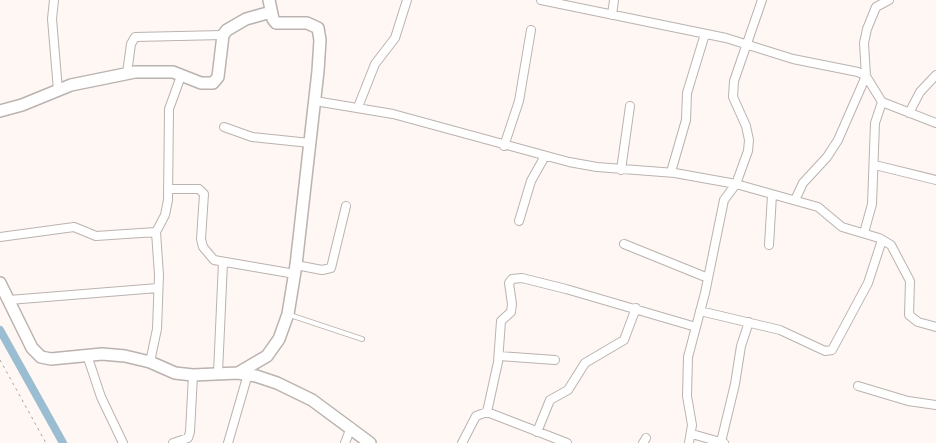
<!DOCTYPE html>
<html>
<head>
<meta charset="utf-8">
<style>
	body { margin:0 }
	canvas { display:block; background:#fef7f3 }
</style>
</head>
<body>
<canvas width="936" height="443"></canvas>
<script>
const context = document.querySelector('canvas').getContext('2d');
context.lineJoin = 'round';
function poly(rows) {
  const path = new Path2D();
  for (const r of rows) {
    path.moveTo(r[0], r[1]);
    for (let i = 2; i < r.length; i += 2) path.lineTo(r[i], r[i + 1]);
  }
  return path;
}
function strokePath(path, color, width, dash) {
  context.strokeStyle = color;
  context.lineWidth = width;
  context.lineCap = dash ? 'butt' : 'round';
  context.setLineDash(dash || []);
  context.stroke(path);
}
const canal = poly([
	[0,330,63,443]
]);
const path = poly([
	[0,360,46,443]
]);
const lane = poly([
	[290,315,362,339]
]);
const street = poly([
	[54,0,52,19,58,90],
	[541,0,726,38,793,59,858,72,866,76,882,102,936,123],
	[612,15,614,0],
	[127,73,131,44,135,37,223,35],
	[315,101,393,114,569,162,597,167,675,173,697,177,736,184,818,207,842,227,879,238,891,245,910,281,909,315,918,322,936,327],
	[358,107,375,64,395,38,407,0],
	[909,113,920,92,936,75],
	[224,127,252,137,310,143],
	[504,146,519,101,531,30],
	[875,165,936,180],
	[621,170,630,106],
	[671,172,686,120,687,93,705,34],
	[168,189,199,189,204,194,201,239,203,247,214,260,295,274],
	[795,200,803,183,827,157,838,140,866,76,864,43,867,29,876,7,889,0],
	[519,221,531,181,545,156],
	[864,233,872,204,875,123,882,102],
	[0,237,74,227,96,236,156,232,165,215,168,200,169,109,181,76],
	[624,244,708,278],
	[769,245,772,195],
	[296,265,322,270,331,268,346,206],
	[9,300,158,288],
	[700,311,780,330,825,351,832,350,868,283,882,240],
	[87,355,101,397,123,443],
	[499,356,555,360],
	[150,362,157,329,159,275,156,232],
	[218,373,223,262],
	[858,386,908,401,936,405],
	[487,412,498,362,501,321,511,312,512,304,509,283,512,279,522,278,566,289,696,327],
	[537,432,550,400,568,390,585,363,624,340,636,308],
	[692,434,724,443],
	[721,442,735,384,741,346,749,322],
	[173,443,188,438,190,432,193,375],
	[228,443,248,374],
	[345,443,351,427],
	[462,443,476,416,487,412,567,443],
	[643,443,646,438],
	[689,443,692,425,687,396,688,357,705,293,724,200,736,184,748,151,749,140,746,126,733,97,734,81,762,0]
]);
const secondary = poly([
	[0,111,22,105,71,85,135,72,173,72,201,83,213,83,218,77,223,35,227,30,246,19,271,12],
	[0,283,32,348,41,357,51,359,102,354,125,356,150,362,175,373,193,375,238,373,256,376,277,383,312,400,370,443],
	[238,373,267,356,279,339,288,314,296,265,318,71,320,40,318,28,307,23,276,23,273,19,269,0]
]);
strokePath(canal, '#9abdd2', 8);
strokePath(lane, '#bab3af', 6);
strokePath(street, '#bab3af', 10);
strokePath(secondary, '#bab3af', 14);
strokePath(path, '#a5a09d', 1, [2.5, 4]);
strokePath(lane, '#fff', 4);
strokePath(street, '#fff', 8);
strokePath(secondary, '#fff', 11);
</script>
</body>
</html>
